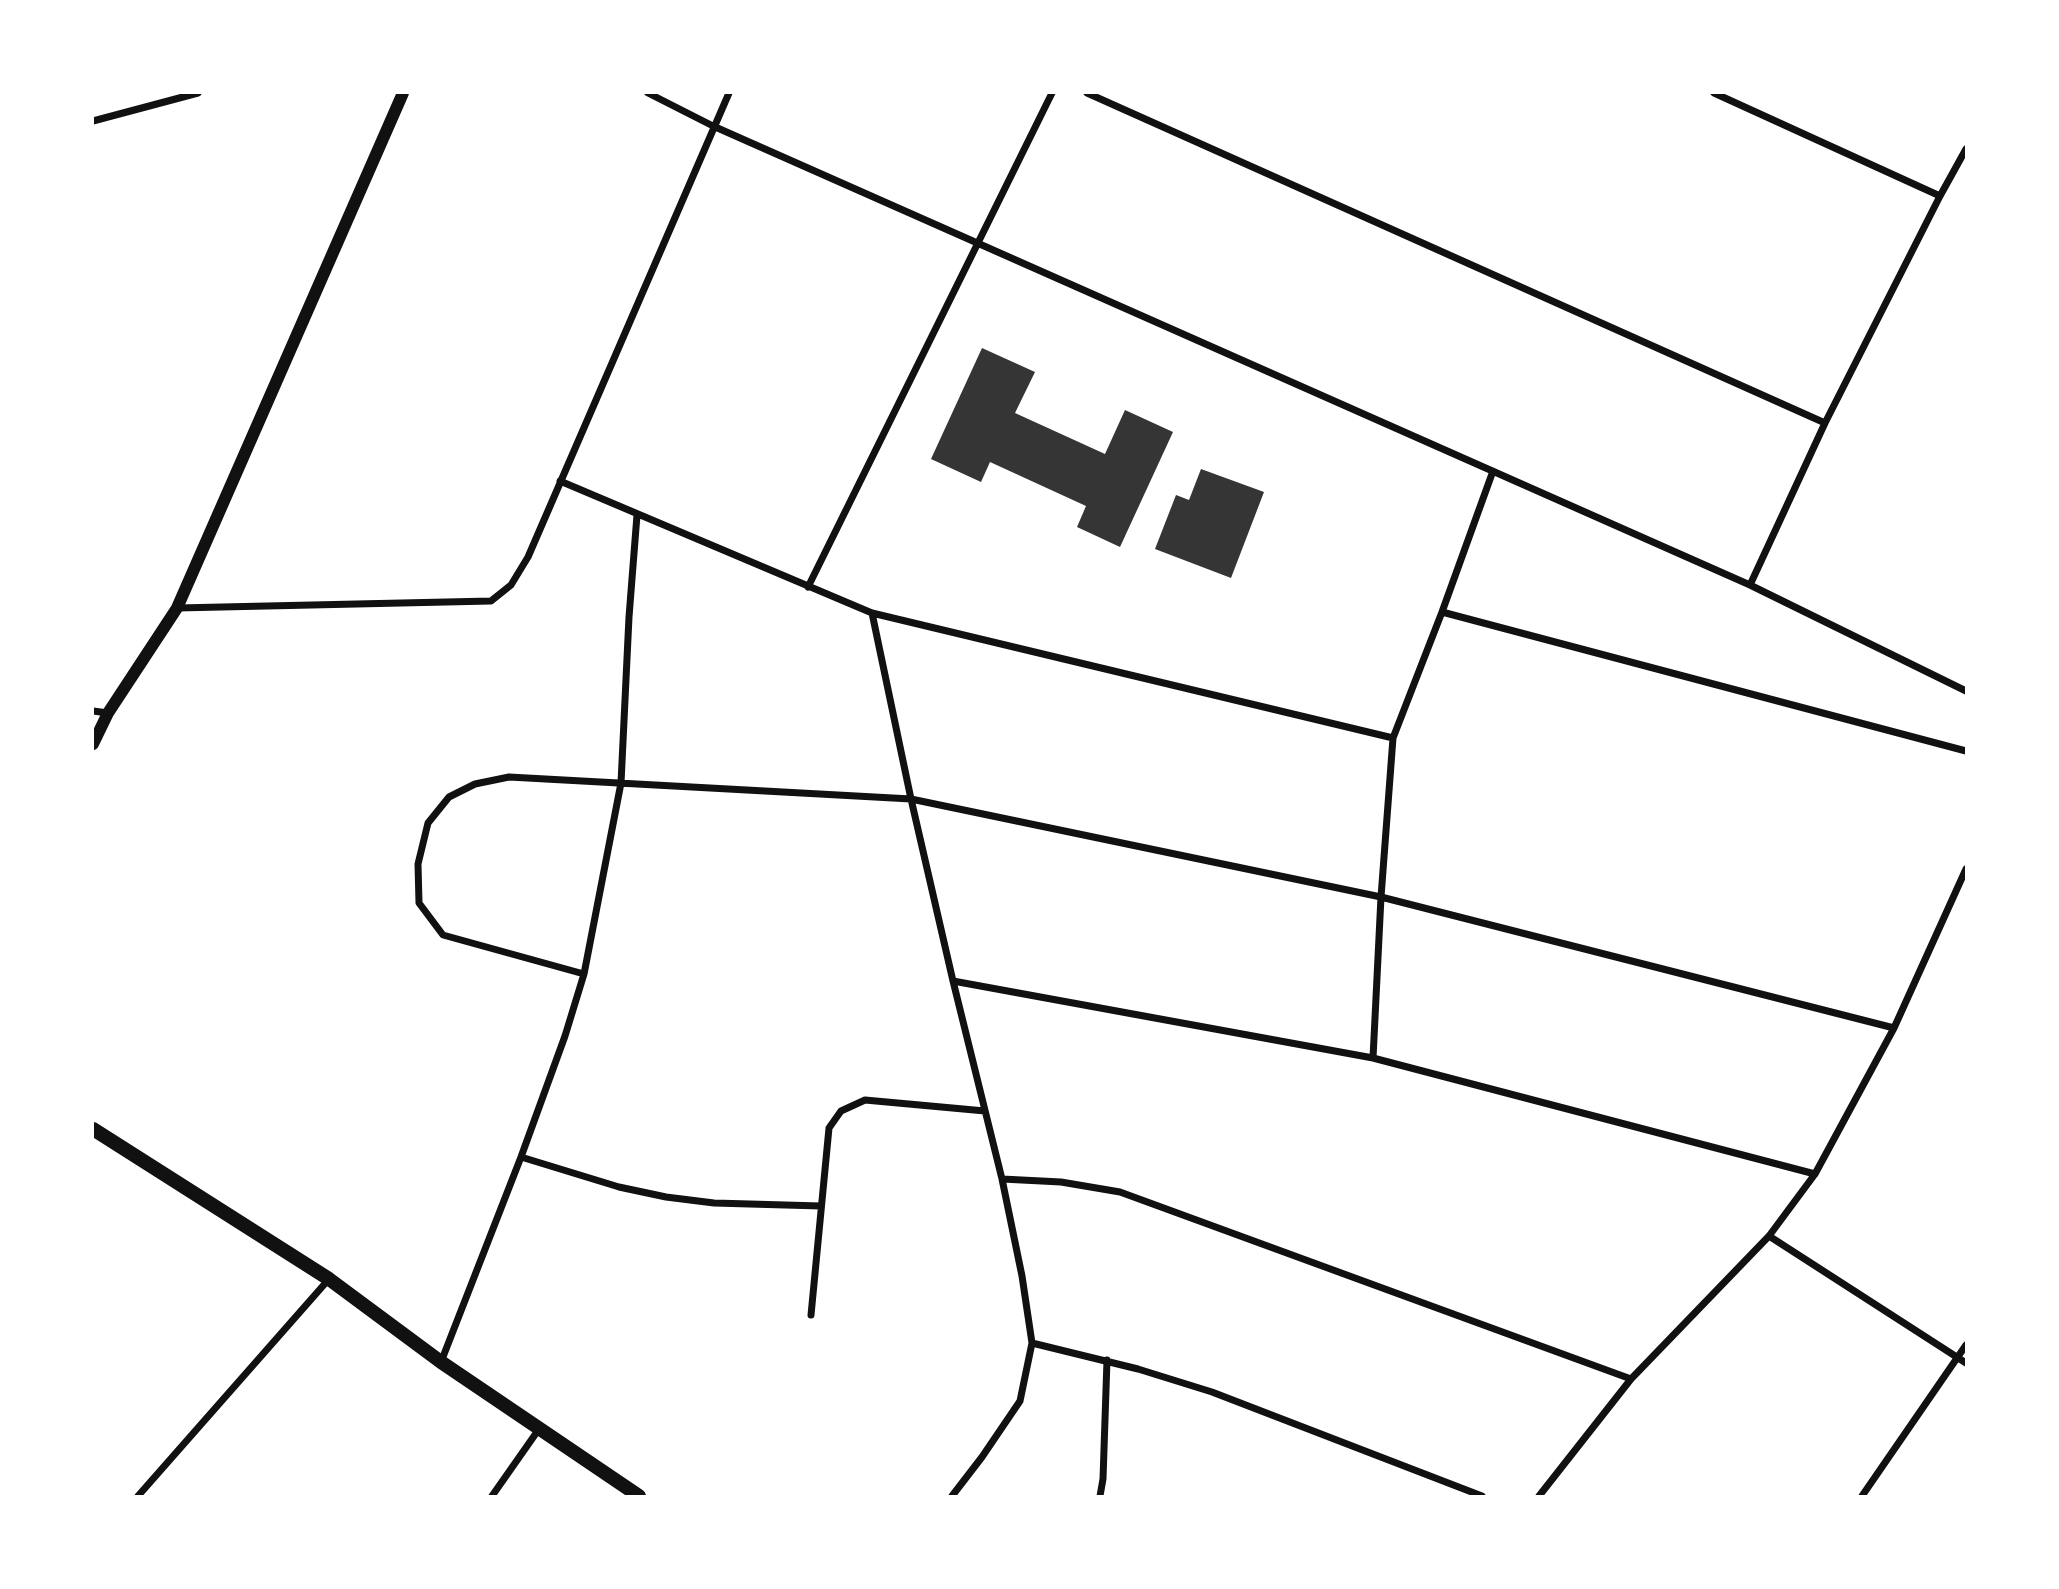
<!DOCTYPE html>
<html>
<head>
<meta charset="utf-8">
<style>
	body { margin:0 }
	#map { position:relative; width:2059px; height:1589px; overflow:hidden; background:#fff; font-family:Rubik,sans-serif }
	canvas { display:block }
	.frame { position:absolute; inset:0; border:94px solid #fff; pointer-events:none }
</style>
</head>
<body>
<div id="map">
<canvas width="2059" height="1589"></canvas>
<div class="frame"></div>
</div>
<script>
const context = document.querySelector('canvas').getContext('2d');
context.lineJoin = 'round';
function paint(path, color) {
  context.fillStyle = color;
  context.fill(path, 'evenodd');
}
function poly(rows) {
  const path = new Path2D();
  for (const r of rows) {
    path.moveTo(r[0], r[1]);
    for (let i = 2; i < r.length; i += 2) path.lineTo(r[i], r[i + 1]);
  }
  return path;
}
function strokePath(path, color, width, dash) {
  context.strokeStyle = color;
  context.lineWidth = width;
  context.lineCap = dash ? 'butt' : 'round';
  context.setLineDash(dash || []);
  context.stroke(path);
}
const building = poly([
	[982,348,1035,372,1015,413,1105,454,1125,410,1173,432,1120,547,1077,527,1086,506,990,462,981,482,931,459],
	[1201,469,1264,492,1231,578,1155,549,1176,495,1189,500]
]);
const minor = poly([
	[648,93,713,126,1750,585,1966,691],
	[1087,93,1825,423],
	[1714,93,1940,196],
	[93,121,198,93],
	[560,481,872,613,1393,738],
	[1750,585,1825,423,1940,196,1966,149],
	[808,587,1052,93],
	[177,608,491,601,511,585,528,557,729,93],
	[1442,612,1966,751],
	[872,613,911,799,953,981,1002,1179,1022,1276,1032,1343,1020,1401,982,1457,952,1496],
	[93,711,108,713],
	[584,974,443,935,419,903,418,864,428,823,449,797,475,784,509,777,911,799,1381,897,1894,1028],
	[953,981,1373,1058,1815,1174],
	[1373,1058,1381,897,1393,738,1442,612,1493,471],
	[521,1157,619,1187,666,1197,714,1203,821,1206],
	[1002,1179,1061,1182,1120,1192,1631,1379],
	[1769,1236,1966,1363],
	[811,1315,829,1128,841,1111,865,1100,985,1111],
	[1032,1343,1138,1369,1212,1392,1482,1496],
	[441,1362,521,1157,565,1036,584,974,621,783,629,617,637,515],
	[138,1496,329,1279],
	[492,1496,539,1429],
	[1100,1496,1103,1479,1107,1360],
	[1539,1496,1631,1379,1769,1236,1815,1174,1894,1028,1966,869],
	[1862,1496,1966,1345]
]);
const tertiary = poly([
	[93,744,108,713,177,608,403,93]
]);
const secondary = poly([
	[93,1129,329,1279,441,1362,639,1496]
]);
paint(building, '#353535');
strokePath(minor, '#111', 7);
strokePath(tertiary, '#111', 12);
strokePath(secondary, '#111', 14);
</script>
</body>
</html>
